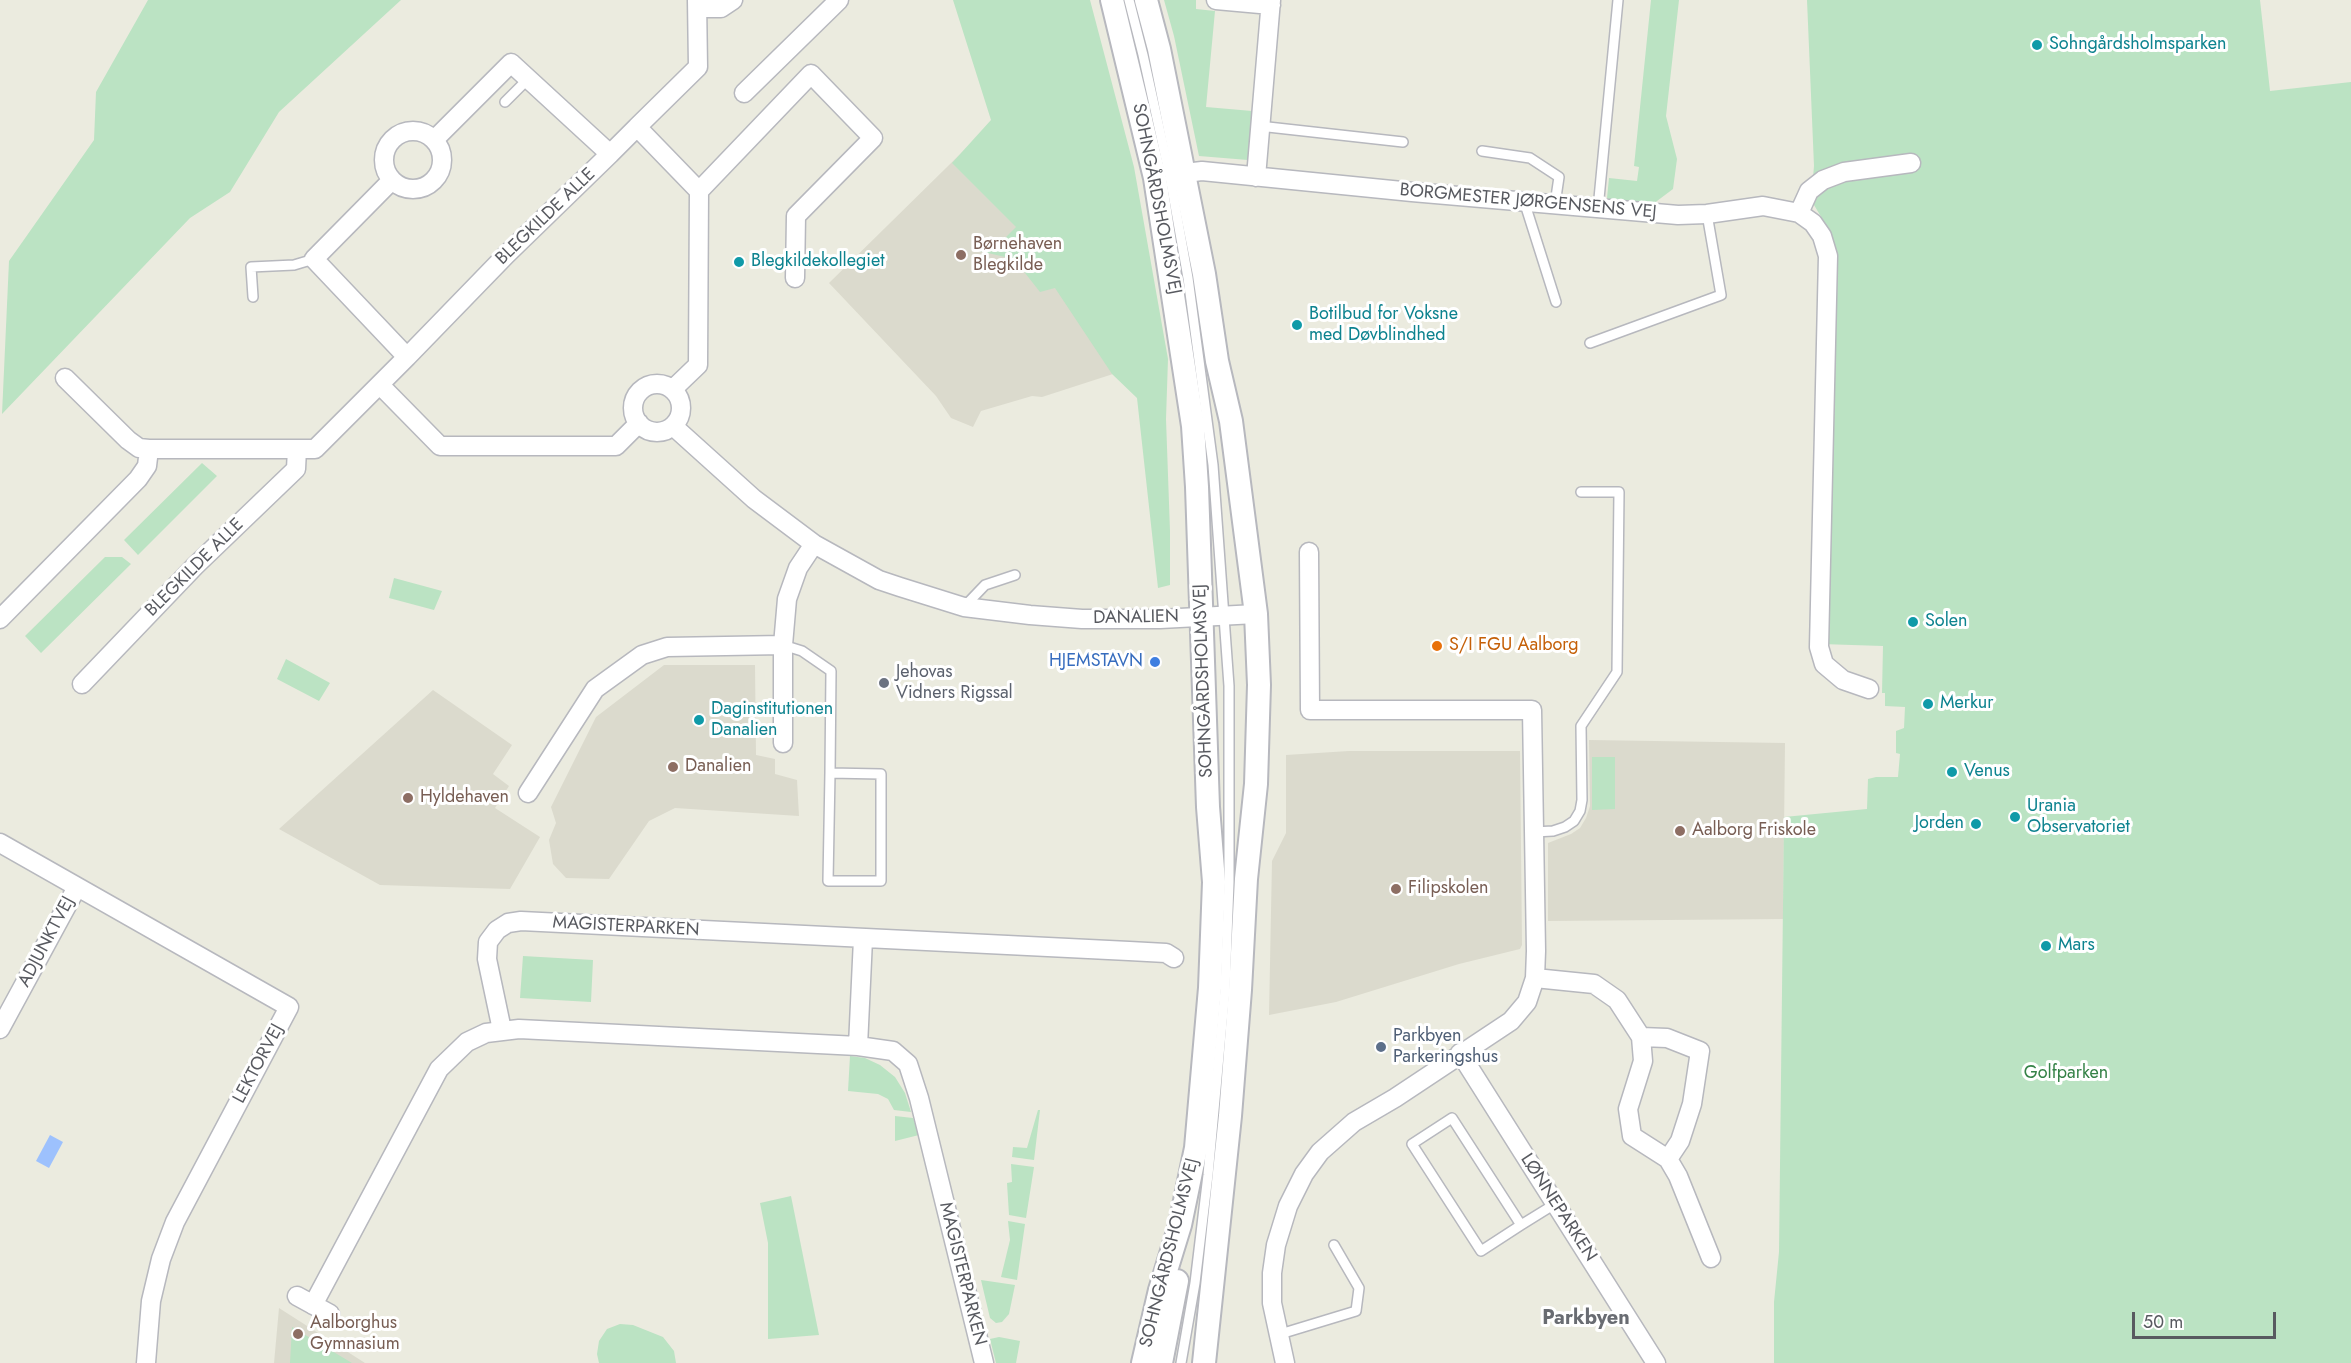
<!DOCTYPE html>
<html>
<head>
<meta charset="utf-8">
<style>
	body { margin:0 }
	#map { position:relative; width:2351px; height:1363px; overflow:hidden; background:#ebebdf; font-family:Jost,sans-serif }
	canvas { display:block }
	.scale { position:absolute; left:2132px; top:1312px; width:144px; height:27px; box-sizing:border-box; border:3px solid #585a60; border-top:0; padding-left:8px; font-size:18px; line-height:21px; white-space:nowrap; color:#585a60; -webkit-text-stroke:4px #fff; paint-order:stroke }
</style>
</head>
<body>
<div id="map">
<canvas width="2351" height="1363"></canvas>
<div class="scale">50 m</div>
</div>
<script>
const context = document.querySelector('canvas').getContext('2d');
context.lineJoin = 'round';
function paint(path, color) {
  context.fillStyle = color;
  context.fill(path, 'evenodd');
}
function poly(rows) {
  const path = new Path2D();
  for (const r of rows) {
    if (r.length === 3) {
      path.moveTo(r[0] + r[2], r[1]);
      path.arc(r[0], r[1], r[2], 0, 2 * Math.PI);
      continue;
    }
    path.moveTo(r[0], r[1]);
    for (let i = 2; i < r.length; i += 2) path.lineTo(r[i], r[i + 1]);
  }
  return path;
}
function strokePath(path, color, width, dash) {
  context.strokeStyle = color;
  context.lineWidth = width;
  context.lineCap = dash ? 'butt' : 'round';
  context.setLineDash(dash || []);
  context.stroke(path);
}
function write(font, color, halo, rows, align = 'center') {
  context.font = font + ' Jost,sans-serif';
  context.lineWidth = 6;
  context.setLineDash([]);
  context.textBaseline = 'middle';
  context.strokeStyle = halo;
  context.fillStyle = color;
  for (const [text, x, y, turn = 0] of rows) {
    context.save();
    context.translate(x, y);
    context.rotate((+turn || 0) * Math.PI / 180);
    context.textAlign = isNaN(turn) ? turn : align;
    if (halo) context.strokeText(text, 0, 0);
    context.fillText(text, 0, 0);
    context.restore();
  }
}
const education = poly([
	[1005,110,1147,363,1042,397,1032,396,981,411,973,427,951,418,936,396,829,283],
	[664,665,755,665,756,755,775,759,775,774,797,780,799,816,675,808,649,821,609,879,566,878,553,864,549,840,556,823,551,807,596,717],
	[433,690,512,745,493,774,509,786,495,808,540,837,510,889,380,885,279,829],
	[1589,740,1785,743,1783,919,1548,921,1548,843,1571,834,1580,828,1586,818,1590,806],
	[1349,751,1520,751,1522,945,1520,949,1459,964,1336,1002,1269,1015,1272,861,1286,833,1286,755],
	[279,1308,365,1363,274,1363]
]);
const green = poly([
	[148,0,401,0,279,112,230,192,190,218,2,414,9,261,94,140,96,92],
	[953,0,1090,0,1134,167,1168,359,1166,419,1170,531,1170,585,1158,588,1137,398,1112,374,1055,288,1040,292,1014,259,979,251,1001,242,1016,227,952,163,991,120],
	[1164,0,1196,0,1196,9,1215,11,1206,107,1252,111,1248,160,1199,156,1174,36],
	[1651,0,1679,0,1666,116,1677,159,1673,189,1649,207,1615,203,1607,198,1609,178,1637,181,1639,167,1634,166],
	[1807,0,2260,0,2270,91,2351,82,2351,1363,1774,1363,1774,1302,1779,1252,1784,817,1867,809,1868,779,1876,777,1898,777,1900,754,1896,753,1896,731,1904,728,1905,707,1885,706,1885,693,1882,693,1883,646,1821,644,1829,230,1811,200,1814,166],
	[202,463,217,476,138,555,124,540],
	[105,557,122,557,131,564,41,653,25,636],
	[394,578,442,591,434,610,389,598],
	[286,659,330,683,319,701,277,679],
	[1592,757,1615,757,1615,809,1592,810],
	[523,956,593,960,591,1002,520,998],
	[850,1056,865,1058,880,1065,895,1077,905,1093,911,1112,894,1110,888,1099,878,1094,848,1091],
	[1038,1110,1040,1110,1034,1160,1012,1157,1013,1147,1027,1148],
	[895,1116,913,1118,919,1135,895,1141],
	[1011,1164,1034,1167,1026,1218,1009,1215,1007,1183,1012,1182],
	[791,1196,819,1335,768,1339,768,1243,760,1203],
	[1008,1221,1025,1224,1017,1280,1001,1277,1010,1240],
	[981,1280,1015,1285,1009,1314,1002,1322,996,1323,990,1318],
	[620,1324,633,1325,663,1337,674,1351,676,1363,599,1363,597,1354,599,1341,607,1329],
	[292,1327,352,1363,290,1363],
	[999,1337,1020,1341,1016,1363,996,1363,990,1339]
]);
const water = poly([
	[50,1135,63,1142,49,1168,36,1161]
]);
const service = poly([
	[1129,0,1143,55,1170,177,1188,278,1213,465,1229,686,1229,882,1225,990,1208,1175,1195,1283,1181,1363],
	[505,102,528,79],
	[1259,126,1403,142],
	[1482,151,1530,158,1559,177,1555,204],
	[1524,201,1556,302],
	[1598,209,1618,0],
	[253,297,251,267,294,265,314,259],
	[1590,343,1721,295,1707,214],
	[964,607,985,585,1015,575],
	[783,645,802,651,831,671,830,773,828,881,881,881,881,774,830,773],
	[1534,832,1553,831,1565,827,1574,821,1580,811,1582,800,1581,726,1617,672,1619,492,1581,492],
	[1521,1225,1452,1118,1412,1144,1481,1251,1521,1225,1542,1212,1555,1204],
	[1277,1335,1356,1311,1359,1288,1334,1245]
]);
const minor = poly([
	[697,0,698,67,637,127,699,191],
	[1216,0,1271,5],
	[698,8,721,8,733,0],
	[744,93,839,0],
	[413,160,29],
	[434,140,511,63,610,154,637,127],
	[1185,173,1202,171,1412,192,1678,215,1707,214,1763,206,1799,213,1813,223,1822,236,1828,256,1819,647,1824,664,1843,680,1869,689],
	[1256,177,1271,0],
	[1799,213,1809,191,1823,180,1844,172,1911,163],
	[407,357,507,254,610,154],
	[65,378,128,440,139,448,149,449],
	[657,408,24],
	[380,385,440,446,616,446,639,423],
	[673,389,698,365,699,191,811,74,873,138,796,216,795,278],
	[673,426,754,499,814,544,879,580,900,587,964,607,1030,615,1082,619,1160,619,1256,614],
	[0,619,138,479,147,466,149,449,315,449,407,357,314,259,392,180],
	[82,684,195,566,296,469,297,449],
	[783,743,783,645,787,599,798,568,814,544],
	[528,793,595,689,642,655,667,647,783,645],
	[0,843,289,1007,175,1222,161,1259,151,1301,146,1363],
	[1535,978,1594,984,1617,1000,1641,1037,1667,1038,1700,1051,1692,1104,1680,1141,1668,1159,1632,1136,1628,1109,1643,1061,1641,1037],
	[0,1029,77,887],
	[502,1030,487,959,488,942,497,930,508,923,521,921,1129,951,1166,953,1174,958],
	[858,1046,863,939],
	[1460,1053,1656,1363],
	[1668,1159,1678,1176,1711,1258],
	[297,1296,330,1314],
	[313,1305,439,1069,467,1042,486,1033,519,1029,858,1046,893,1051,908,1064,919,1098,984,1363],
	[1285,1363,1272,1303,1272,1273,1276,1245,1288,1206,1304,1174,1320,1152,1354,1122,1395,1098,1511,1021,1527,1002,1535,978,1536,951,1532,710,1310,710,1309,552]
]);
const tertiary = poly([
	[1112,0,1155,178,1193,426,1197,487,1208,807,1214,882,1210,988,1196,1148,1180,1225,1160,1290,1143,1363],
	[1146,0,1159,49,1204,274,1217,361,1231,421,1256,614,1259,685,1256,784,1246,879,1240,990,1230,1116,1204,1363],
	[1161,1363,1177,1281]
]);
const markers = [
	[2037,45,6,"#0f9aa8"],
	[961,255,6,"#8d6e63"],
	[739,262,6,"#0f9aa8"],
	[1297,325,6,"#0f9aa8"],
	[1913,622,6,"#0f9aa8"],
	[1437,646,6,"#e8710a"],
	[1155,662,6,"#3f7fe0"],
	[884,683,6,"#6b7280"],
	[1928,704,6,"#0f9aa8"],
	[699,720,6,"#0f9aa8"],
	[673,767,6,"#8d6e63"],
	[1952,772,6,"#0f9aa8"],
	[408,798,6,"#8d6e63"],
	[2015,817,6,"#0f9aa8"],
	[1976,824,6,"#0f9aa8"],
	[1680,831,6,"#8d6e63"],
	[1396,889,6,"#8d6e63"],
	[2046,946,6,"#0f9aa8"],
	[1381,1047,6,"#5c6f8a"],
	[298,1334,6,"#8d6e63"]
];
const cultureNames = [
	["Sohngårdsholmsparken",2049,45],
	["Blegkildekollegiet",751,262],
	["Botilbud for Voksne",1309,315],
	["med Døvblindhed",1309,336],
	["Solen",1925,622],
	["Merkur",1940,704],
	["Daginstitutionen",711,710],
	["Danalien",711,731],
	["Venus",1964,772],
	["Urania",2027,807],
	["Observatoriet",2027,828],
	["Jorden",1964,824,"right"],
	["Mars",2058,946]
];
const streetNames = [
	["SOHNGÅRDSHOLMSVEJ",1156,199,79],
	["BORGMESTER JØRGENSENS VEJ",1528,202,5],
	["BLEGKILDE ALLE",546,217,-44],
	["BLEGKILDE ALLE",195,568,-45],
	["DANALIEN",1136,618,-1],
	["SOHNGÅRDSHOLMSVEJ",1204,681,-92],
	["MAGISTERPARKEN",626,927,3],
	["ADJUNKTVEJ",47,942,-62],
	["LEKTORVEJ",259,1064,-62],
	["LØNNEPARKEN",1558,1208,57],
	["SOHNGÅRDSHOLMSVEJ",1170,1253,-76],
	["MAGISTERPARKEN",962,1274,76]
];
const educationNames = [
	["Børnehaven",973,245],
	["Blegkilde",973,266],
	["Danalien",685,767],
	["Hyldehaven",420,798],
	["Aalborg Friskole",1692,831],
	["Filipskolen",1408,889],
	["Aalborghus",310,1324],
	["Gymnasium",310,1345]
];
const foodNames = [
	["S/I FGU Aalborg",1449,646]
];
const shopNames = [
	["HJEMSTAVN",1143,662]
];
const worshipNames = [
	["Jehovas",896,673],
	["Vidners Rigssal",896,694]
];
const serviceNames = [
	["Parkbyen",1393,1037],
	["Parkeringshus",1393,1058]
];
const parkNames = [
	["Golfparken",2066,1074]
];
const neighbourhoodNames = [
	["Parkbyen",1586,1319]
];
paint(education, '#dbdacd');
paint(green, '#bbe3c3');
paint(water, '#9dc1fd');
strokePath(service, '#b7b8be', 12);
strokePath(minor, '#b7b8be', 21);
strokePath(tertiary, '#b7b8be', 26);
strokePath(service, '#fff', 9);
strokePath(minor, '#fff', 18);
strokePath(tertiary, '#fff', 22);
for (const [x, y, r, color] of markers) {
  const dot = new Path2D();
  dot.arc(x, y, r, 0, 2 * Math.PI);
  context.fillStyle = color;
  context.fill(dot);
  strokePath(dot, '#fff', 2);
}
write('18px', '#0d838f', '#fff', cultureNames, 'left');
write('18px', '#585a60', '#fff', streetNames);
write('18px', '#785e54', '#fff', educationNames, 'left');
write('18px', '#c56008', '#fff', foodNames, 'left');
write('18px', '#366cbe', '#fff', shopNames, 'right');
write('18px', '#5b616d', '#fff', worshipNames, 'left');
write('18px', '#4e5e75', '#fff', serviceNames, 'left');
write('18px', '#358247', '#fff', parkNames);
write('bold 20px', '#696c72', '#fff', neighbourhoodNames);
</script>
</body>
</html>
